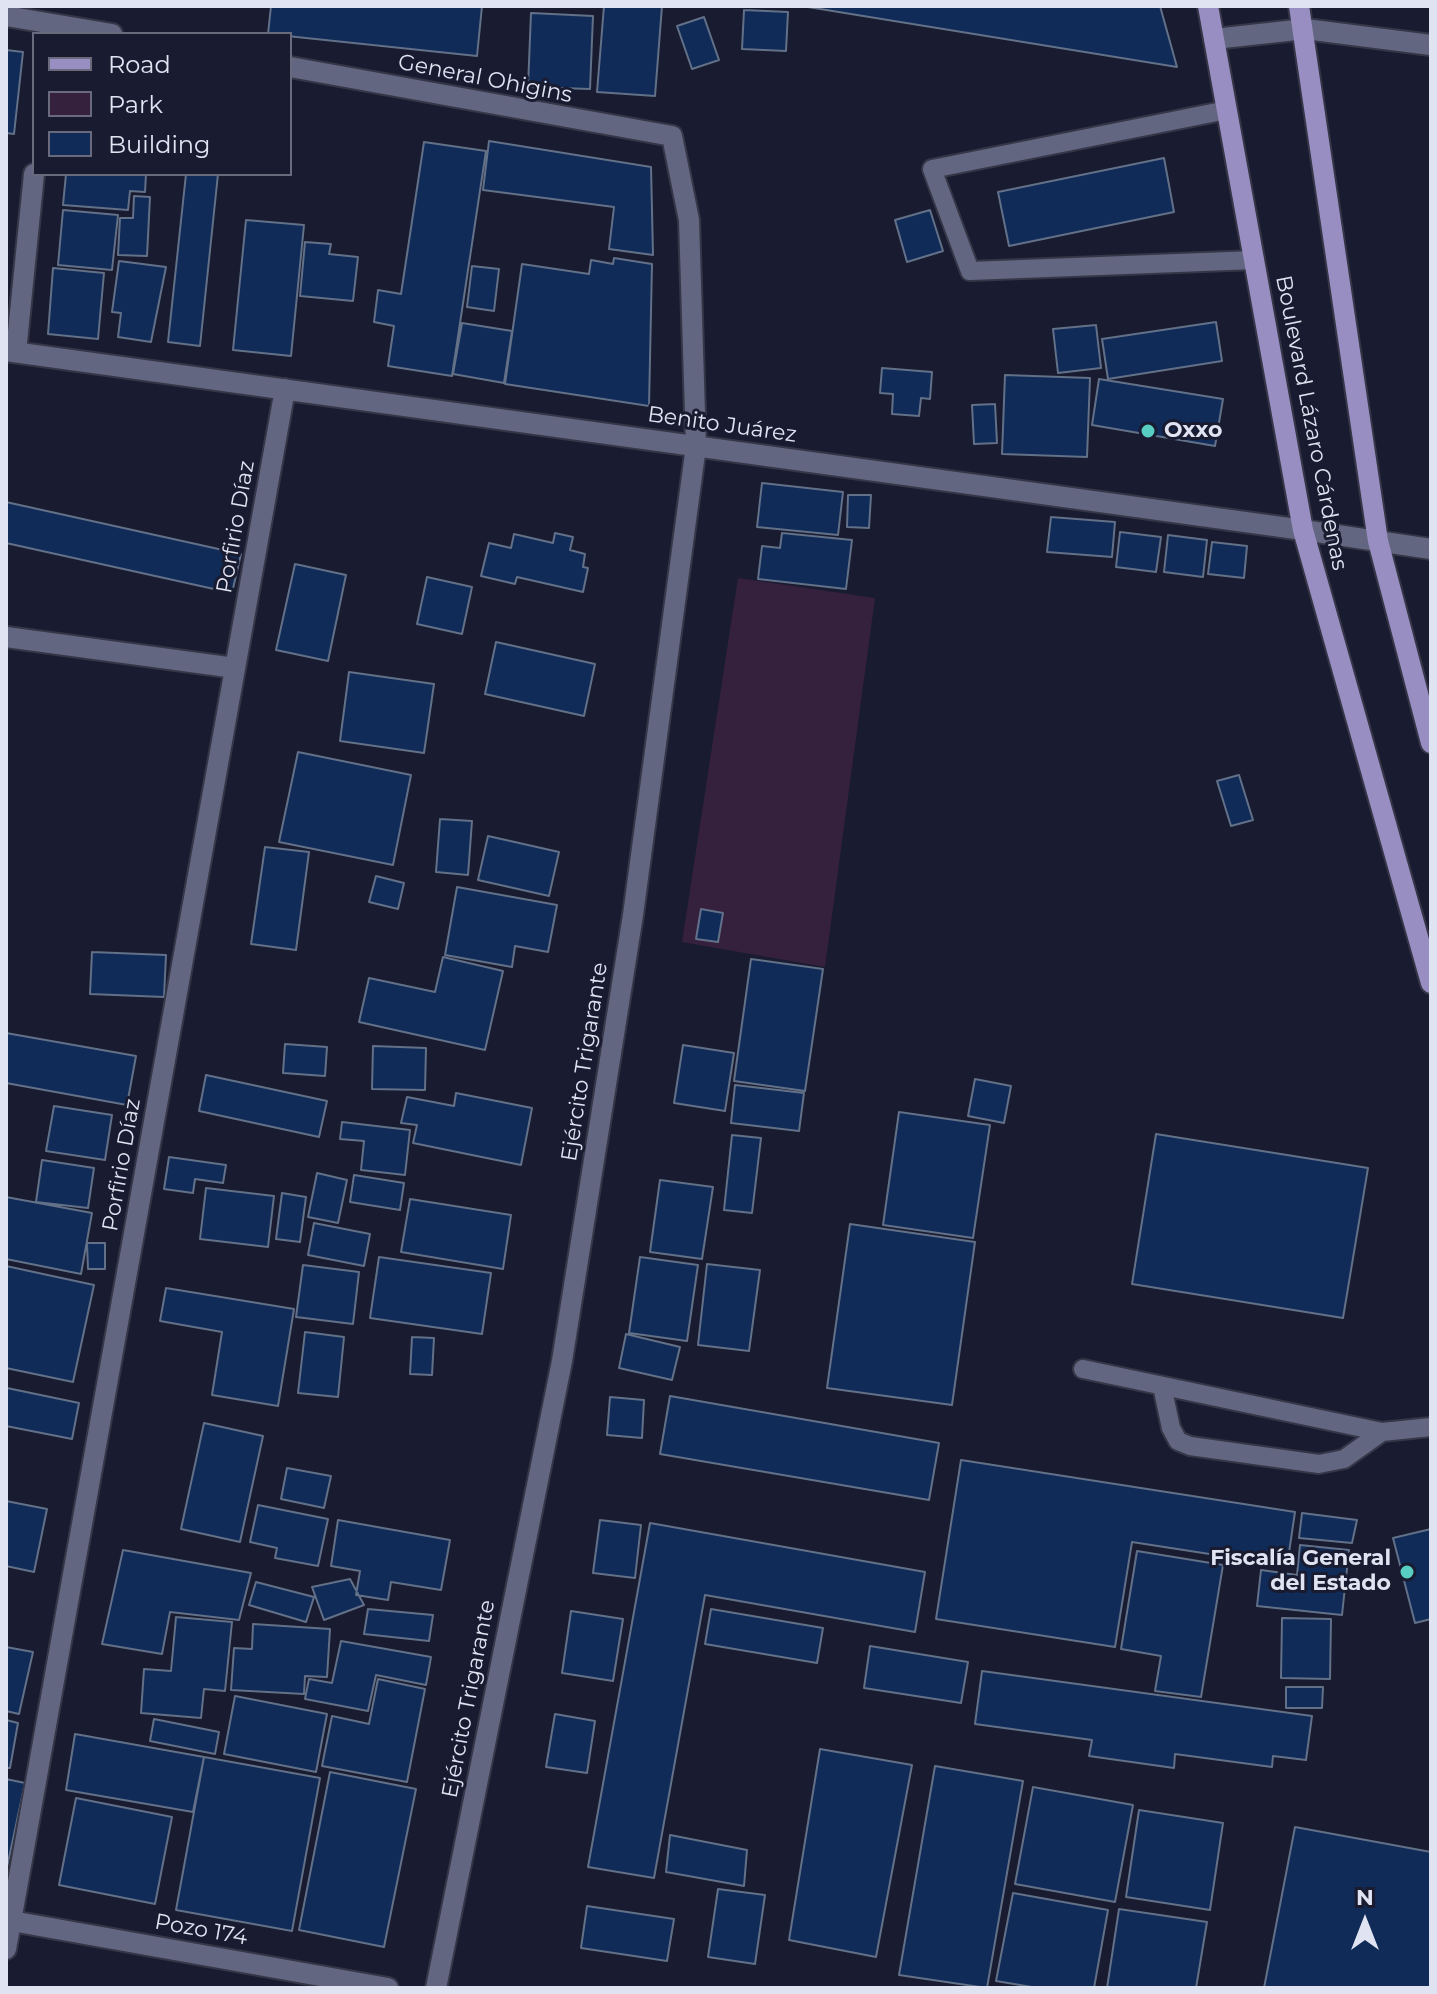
<!DOCTYPE html>
<html>
<head>
<meta charset="utf-8">
<style>
	body { margin:0 }
	#map { position:relative; width:1437px; height:1994px; overflow:hidden; background:#191b30; font-family:Montserrat,sans-serif }
	canvas { display:block }
	.frame { position:absolute; inset:0; border:8px solid #e0e3f1; pointer-events:none }
	.legend { position:absolute; left:32px; top:32px; width:260px; height:144px; box-sizing:border-box; background:#191b30; border:2px solid #696b7d; margin:0; padding:10px 14px; list-style:none; font-size:24px; color:#e0e3f1 }
	.legend li { display:flex; align-items:center; gap:16px; height:40px }
	.legend b { width:40px; border:2px solid #696b7d }
	.north { position:absolute; left:1325px; top:1882px; width:80px; height:80px; -webkit-text-stroke:6px #191b30; paint-order:stroke; rotate:0deg; font-size:22px; font-weight:700; line-height:32px; text-align:center; color:#e0e3f1 }
	.north::after { content:''; display:block; margin:auto; width:28px; height:36px; background:#e0e3f1; clip-path:polygon(50% 0,100% 100%,50% 72%,0 100%) }
</style>
</head>
<body>
<div id="map">
<canvas width="1437" height="1994"></canvas>
<div class="frame"></div>
<ul class="legend">
<li><b style="height:10px;background:#988ec1"></b>Road</li>
<li><b style="height:22px;background:#35203e"></b>Park</li>
<li><b style="height:22px;background:#102b58"></b>Building</li>
</ul>
<div class="north">N</div>
</div>
<script>
const context = document.querySelector('canvas').getContext('2d');
context.lineJoin = 'round';
function paint(path, color) {
  context.fillStyle = color;
  context.fill(path, 'evenodd');
}
function poly(rows) {
  const path = new Path2D();
  for (const r of rows) {
    path.moveTo(r[0], r[1]);
    for (let i = 2; i < r.length; i += 2) path.lineTo(r[i], r[i + 1]);
  }
  return path;
}
function strokePath(path, color, width, dash) {
  context.strokeStyle = color;
  context.lineWidth = width;
  context.lineCap = dash ? 'butt' : 'round';
  context.setLineDash(dash || []);
  context.stroke(path);
}
function write(font, color, halo, rows, align = 'center') {
  context.font = font + ' Montserrat,sans-serif';
  context.lineWidth = 6;
  context.setLineDash([]);
  context.textBaseline = 'middle';
  context.strokeStyle = halo;
  context.fillStyle = color;
  for (const [text, x, y, turn = 0] of rows) {
    context.save();
    context.translate(x, y);
    context.rotate((+turn || 0) * Math.PI / 180);
    context.textAlign = isNaN(turn) ? turn : align;
    if (halo) context.strokeText(text, 0, 0);
    context.fillText(text, 0, 0);
    context.restore();
  }
}
const green = poly([
	[738,578,875,598,825,967,682,942]
]);
const building = poly([
	[271,6,482,6,477,56,268,34,271,6],
	[604,6,662,6,655,96,597,92,604,6],
	[1160,6,1177,67,808,7,808,6,1160,6],
	[744,10,788,12,786,51,742,49,744,10],
	[531,13,593,16,590,89,528,87,531,13],
	[704,17,719,60,692,69,677,26,704,17],
	[6,50,23,52,14,134,6,133,6,50],
	[489,141,651,167,653,255,609,249,614,207,483,190,489,141],
	[424,142,486,151,452,376,388,366,394,326,374,322,378,290,401,294,424,142],
	[1164,158,1174,212,1009,246,998,192,1164,158],
	[66,174,146,174,145,192,130,191,128,210,63,205,66,174],
	[186,174,218,174,200,346,168,342,186,174],
	[134,196,150,197,147,256,118,255,120,218,133,218,134,196],
	[63,210,118,215,112,270,58,265,63,210],
	[930,210,943,251,907,262,895,220,930,210],
	[246,220,304,225,291,356,233,350,246,220],
	[305,242,331,244,329,254,358,257,353,301,300,296,305,242],
	[614,258,652,264,649,406,505,384,522,264,589,274,591,260,613,264,614,258],
	[119,261,166,267,151,342,118,337,121,313,112,312,119,261],
	[472,266,499,269,494,311,467,307,472,266],
	[53,268,104,273,98,339,48,334,53,268],
	[1216,322,1222,361,1108,379,1102,339,1216,322],
	[462,323,512,331,504,383,453,374,462,323],
	[1096,325,1101,368,1058,373,1053,329,1096,325],
	[882,368,932,372,930,399,921,398,919,416,892,414,893,394,880,393,882,368],
	[1005,375,1090,378,1087,457,1002,454,1005,375],
	[1099,379,1223,399,1215,446,1092,425,1099,379],
	[995,404,997,443,974,444,972,405,995,404],
	[762,483,843,492,838,535,757,527,762,483],
	[848,495,871,495,869,528,847,527,848,495],
	[6,502,241,554,232,593,6,543,6,502],
	[1051,517,1115,522,1112,557,1047,552,1051,517],
	[1120,532,1161,537,1156,572,1116,567,1120,532],
	[555,533,573,537,570,550,585,554,583,567,588,568,583,592,517,577,515,584,481,576,489,543,511,548,514,534,553,543,555,533],
	[782,533,852,540,846,589,758,579,762,546,780,548,782,533],
	[1168,535,1207,540,1203,577,1164,572,1168,535],
	[1212,542,1247,546,1244,578,1208,574,1212,542],
	[295,564,346,575,328,661,276,650,295,564],
	[427,577,472,587,462,634,417,624,427,577],
	[496,642,595,664,584,716,485,694,496,642],
	[349,672,434,684,424,753,340,741,349,672],
	[298,752,411,775,393,865,279,842,298,752],
	[1239,775,1253,820,1231,826,1217,781,1239,775],
	[440,819,472,821,468,875,436,872,440,819],
	[488,836,559,852,549,896,478,880,488,836],
	[265,847,309,852,296,950,251,944,265,847],
	[376,876,404,883,398,909,369,902,376,876],
	[457,887,557,905,548,952,515,946,512,967,445,955,457,887],
	[701,909,723,913,718,942,696,939,701,909],
	[92,952,166,955,164,997,90,994,92,952],
	[443,957,503,971,485,1050,359,1022,369,978,435,992,443,957],
	[751,959,823,969,805,1091,734,1081,751,959],
	[6,1033,136,1056,127,1105,6,1083,6,1033],
	[285,1044,327,1047,325,1076,283,1073,285,1044],
	[683,1045,734,1053,725,1111,674,1103,683,1045],
	[373,1046,426,1048,425,1090,372,1089,373,1046],
	[206,1075,327,1101,319,1137,199,1111,206,1075],
	[975,1079,1011,1086,1004,1123,968,1116,975,1079],
	[735,1085,804,1093,799,1131,731,1123,735,1085],
	[456,1093,532,1108,521,1165,413,1143,417,1125,401,1123,407,1097,454,1106,456,1093],
	[54,1106,112,1115,105,1160,46,1151,54,1106],
	[899,1112,990,1125,973,1238,883,1225,899,1112],
	[342,1122,410,1130,405,1175,361,1170,364,1141,340,1139,342,1122],
	[1156,1134,1368,1168,1343,1318,1132,1284,1156,1134],
	[732,1135,761,1138,752,1213,724,1210,732,1135],
	[169,1157,226,1165,223,1183,195,1179,193,1193,164,1189,169,1157],
	[42,1160,94,1168,88,1208,36,1202,42,1160],
	[317,1173,347,1180,338,1223,308,1217,317,1173],
	[354,1175,404,1183,400,1210,350,1202,354,1175],
	[660,1180,713,1187,702,1259,650,1252,660,1180],
	[206,1188,274,1196,268,1247,200,1239,206,1188],
	[282,1193,306,1197,300,1242,276,1239,282,1193],
	[6,1197,92,1213,81,1274,6,1259,6,1197],
	[410,1199,511,1215,503,1269,401,1252,410,1199],
	[314,1223,370,1234,364,1266,308,1255,314,1223],
	[850,1224,975,1242,952,1405,827,1388,850,1224],
	[87,1243,105,1243,105,1269,88,1269,87,1243],
	[379,1257,491,1273,482,1334,370,1318,379,1257],
	[640,1257,698,1265,687,1341,629,1333,640,1257],
	[707,1264,760,1270,749,1351,698,1345,707,1264],
	[303,1265,359,1272,353,1324,296,1317,303,1265],
	[6,1266,94,1285,73,1382,6,1368,6,1266],
	[166,1288,294,1309,278,1406,212,1395,222,1332,160,1321,166,1288],
	[305,1332,344,1337,338,1397,298,1393,305,1332],
	[626,1334,680,1347,672,1380,619,1368,626,1334],
	[412,1337,434,1338,432,1375,410,1374,412,1337],
	[7,1388,79,1403,72,1439,6,1426,7,1388],
	[670,1396,939,1443,929,1500,660,1454,670,1396],
	[610,1397,644,1400,642,1438,607,1435,610,1397],
	[204,1423,263,1436,240,1542,181,1529,204,1423],
	[961,1460,1295,1512,1287,1566,1132,1542,1115,1647,936,1619,961,1460],
	[287,1468,331,1476,324,1508,281,1499,287,1468],
	[6,1501,47,1509,34,1572,6,1566,6,1501],
	[258,1505,328,1519,318,1566,275,1558,277,1548,250,1542,258,1505],
	[1302,1513,1357,1520,1352,1543,1299,1538,1302,1513],
	[338,1520,450,1540,441,1590,391,1582,388,1600,356,1595,360,1571,331,1566,338,1520],
	[600,1520,641,1525,635,1578,593,1573,600,1520],
	[650,1523,925,1572,915,1632,705,1595,654,1878,588,1867,650,1523],
	[1431,1529,1431,1619,1415,1623,1393,1538,1431,1529],
	[1300,1545,1349,1550,1342,1615,1257,1606,1261,1570,1297,1575,1300,1545],
	[123,1550,251,1573,239,1620,170,1612,162,1654,102,1644,123,1550],
	[1137,1551,1223,1565,1201,1697,1155,1691,1161,1656,1121,1649,1137,1551],
	[350,1579,364,1605,324,1620,312,1587,350,1579],
	[256,1582,314,1597,306,1622,249,1605,256,1582],
	[368,1609,433,1615,429,1641,364,1634,368,1609],
	[711,1609,823,1628,817,1663,705,1644,711,1609],
	[571,1611,623,1619,613,1681,562,1673,571,1611],
	[176,1617,232,1622,225,1691,204,1689,201,1718,141,1713,144,1669,171,1671,176,1617],
	[1282,1618,1331,1619,1330,1679,1281,1678,1282,1618],
	[253,1624,330,1629,327,1677,305,1676,304,1694,231,1690,234,1648,252,1649,253,1624],
	[341,1641,431,1657,426,1685,376,1675,368,1711,305,1699,309,1679,332,1683,341,1641],
	[870,1646,968,1662,961,1703,864,1688,870,1646],
	[6,1647,33,1652,19,1714,6,1711,6,1647],
	[982,1671,1312,1716,1306,1760,1273,1756,1272,1767,1175,1754,1174,1768,1089,1756,1092,1740,975,1724,982,1671],
	[378,1679,425,1689,407,1782,322,1766,332,1716,369,1724,378,1679],
	[1286,1687,1323,1687,1322,1708,1286,1708,1286,1687],
	[235,1696,327,1714,316,1772,224,1754,235,1696],
	[555,1714,595,1721,587,1773,546,1767,555,1714],
	[154,1719,219,1732,215,1754,150,1741,154,1719],
	[6,1720,18,1723,10,1768,6,1768,6,1720],
	[75,1734,204,1757,193,1812,66,1790,75,1734],
	[820,1749,912,1765,876,1957,789,1940,820,1749],
	[204,1757,320,1778,292,1931,176,1910,204,1757],
	[935,1766,1023,1781,987,1988,899,1975,935,1766],
	[330,1772,416,1789,384,1947,299,1930,330,1772],
	[6,1779,25,1783,7,1867,6,1867,6,1779],
	[1033,1787,1133,1805,1115,1902,1015,1884,1033,1787],
	[76,1798,172,1817,155,1904,59,1885,76,1798],
	[1139,1810,1223,1823,1210,1910,1126,1897,1139,1810],
	[1295,1827,1431,1852,1431,1988,1264,1988,1295,1827],
	[670,1835,747,1850,744,1886,666,1872,670,1835],
	[718,1889,765,1895,755,1964,708,1957,718,1889],
	[1013,1893,1108,1910,1094,1988,1038,1988,996,1981,1013,1893],
	[587,1906,674,1919,667,1961,581,1948,587,1906],
	[1119,1909,1207,1922,1196,1988,1107,1988,1119,1909]
]);
const service = poly([
	[1227,110,932,169,970,271,1255,260],
	[1083,1369,1382,1432,1431,1427],
	[1162,1386,1171,1428,1178,1441,1190,1446,1319,1464,1344,1459,1382,1432]
]);
const minor = poly([
	[6,16,112,34],
	[1214,39,1305,29,1431,45],
	[290,67,672,136,689,220,696,446,633,915,562,1361,436,1988],
	[6,351,1303,530],
	[16,352,34,174],
	[6,637,235,668],
	[6,1920,388,1988],
	[6,1949,285,389]
]);
const tertiary = poly([
	[1303,530,1431,549]
]);
const primary = poly([
	[1208,6,1303,530,1431,983],
	[1299,6,1378,541,1431,743]
]);
const markers = [
	[1148,431,8,"#57cec1"],
	[1407,1572,8,"#57cec1"]
];
const streetNames = [
	["General Ohigins",485,79,11],
	["Boulevard Lázaro Cárdenas",1311,423,79],
	["Benito Juárez",722,425,8],
	["Porfirio Díaz",236,527,-80],
	["Ejército Trigarante",585,1062,-81],
	["Porfirio Díaz",122,1165,-80],
	["Ejército Trigarante",469,1699,-79],
	["Pozo 174",201,1930,10]
];
const poiNames = [
	["Oxxo",1164,431],
	["Fiscalía General",1391,1559,"right"],
	["del Estado",1391,1584,"right"]
];
paint(green, '#35203e');
paint(building, '#102b58');
strokePath(building, '#627088', 2);
strokePath(service, '#353647', 22);
strokePath(minor, '#353647', 24);
strokePath(tertiary, '#353647', 24);
strokePath(primary, '#353647', 24);
strokePath(service, '#636680', 18);
strokePath(minor, '#636680', 20);
strokePath(tertiary, '#636680', 20);
strokePath(primary, '#988ec1', 20);
for (const [x, y, r, color] of markers) {
  const dot = new Path2D();
  dot.arc(x, y, r, 0, 2 * Math.PI);
  context.fillStyle = color;
  context.fill(dot);
  strokePath(dot, '#191b30', 3);
}
write('22px', '#e0e3f1', '#191b30', streetNames);
write('bold 22px', '#e0e3f1', '#191b30', poiNames, 'left');
</script>
</body>
</html>
